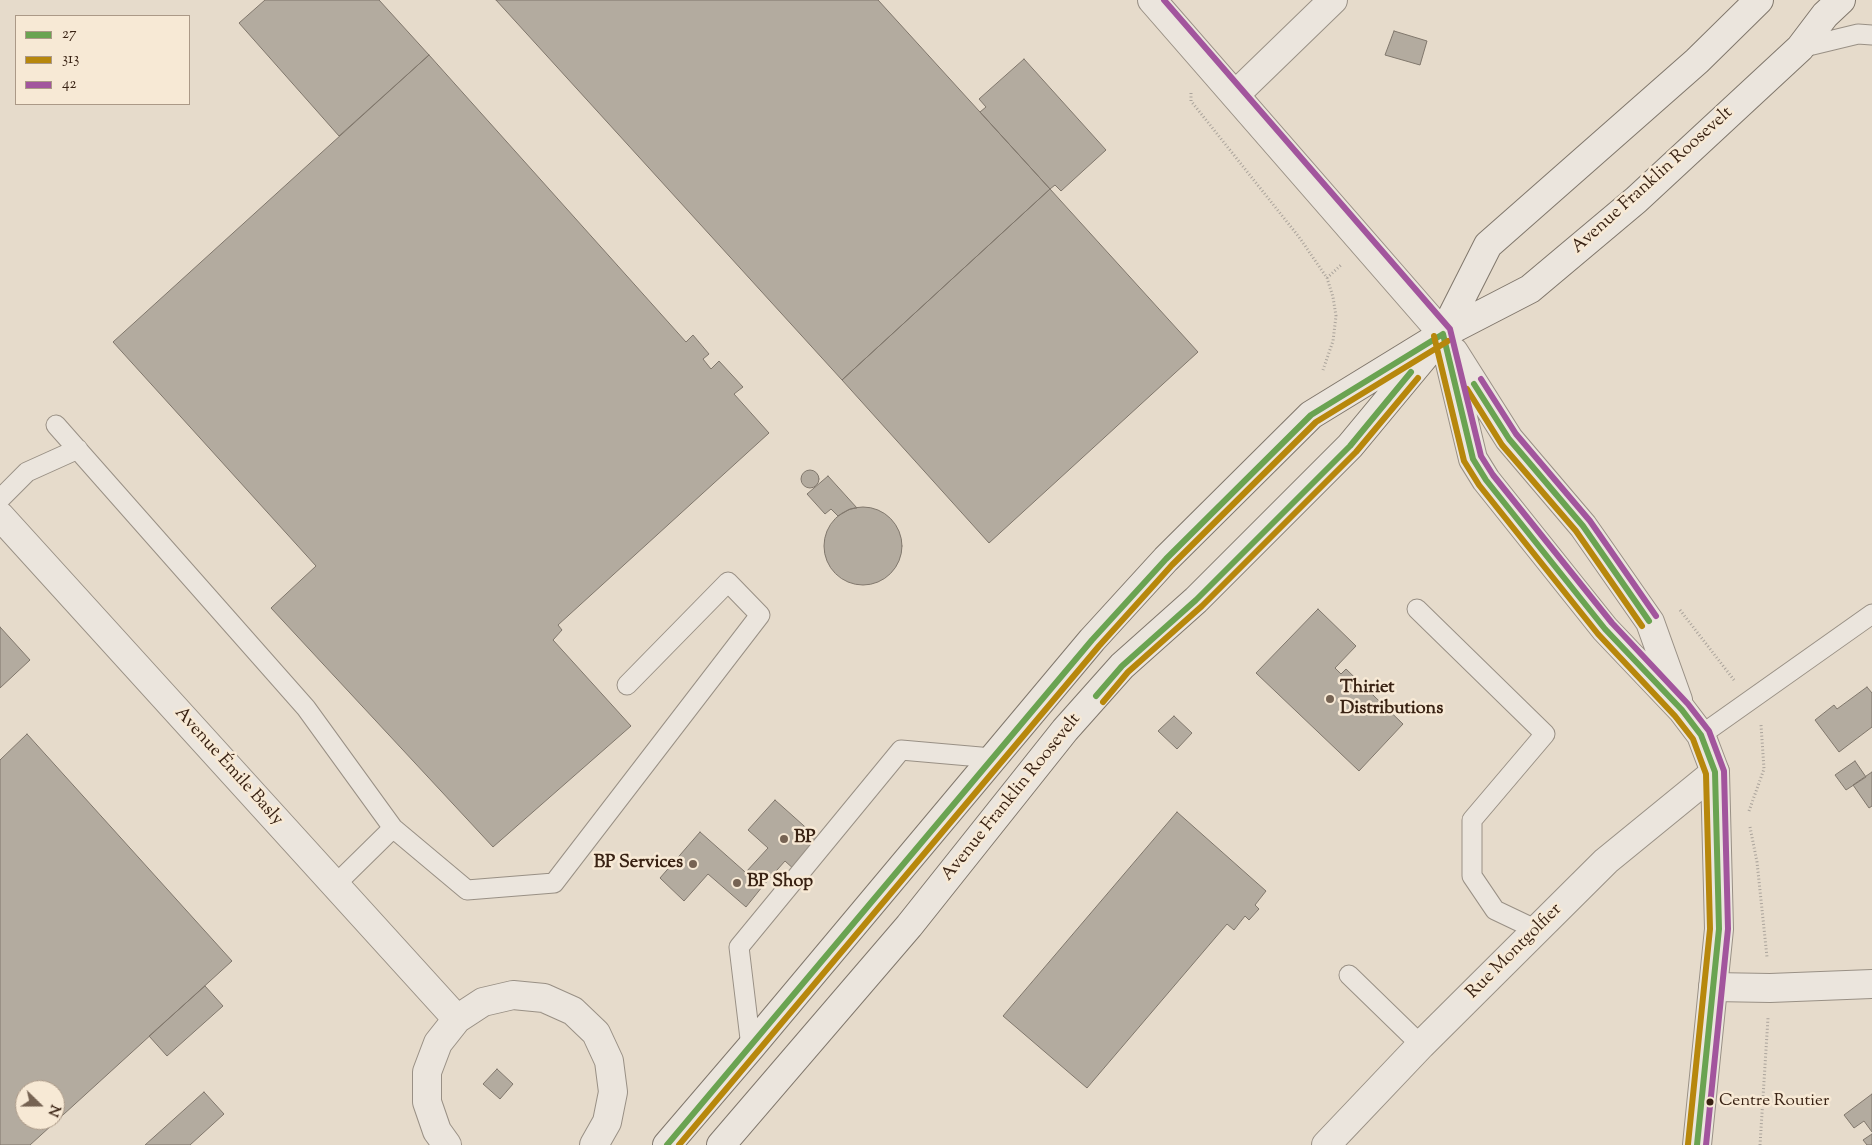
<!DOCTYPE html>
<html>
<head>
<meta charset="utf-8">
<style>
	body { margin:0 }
	#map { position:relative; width:1872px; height:1145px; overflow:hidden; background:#e6dbcb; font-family:"Sorts Mill Goudy",serif }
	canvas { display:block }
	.legend { position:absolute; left:15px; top:15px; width:175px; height:90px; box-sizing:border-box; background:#f7e9d5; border:1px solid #ab9987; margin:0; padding:6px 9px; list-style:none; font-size:15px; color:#392213 }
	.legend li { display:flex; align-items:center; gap:10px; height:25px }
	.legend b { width:25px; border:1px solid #ab9987 }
	.north { position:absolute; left:15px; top:1080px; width:50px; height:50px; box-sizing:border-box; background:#f7e9d5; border:1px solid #ab9987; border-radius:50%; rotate:112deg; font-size:14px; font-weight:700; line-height:20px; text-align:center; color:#392213 }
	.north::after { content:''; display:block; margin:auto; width:18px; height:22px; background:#766353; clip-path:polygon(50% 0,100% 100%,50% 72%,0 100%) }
</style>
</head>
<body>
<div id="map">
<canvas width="1872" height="1145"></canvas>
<ul class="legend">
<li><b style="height:6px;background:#6aa351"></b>27</li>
<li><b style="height:6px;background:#b7870c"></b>313</li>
<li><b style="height:6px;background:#a2559d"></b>42</li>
</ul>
<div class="north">N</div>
</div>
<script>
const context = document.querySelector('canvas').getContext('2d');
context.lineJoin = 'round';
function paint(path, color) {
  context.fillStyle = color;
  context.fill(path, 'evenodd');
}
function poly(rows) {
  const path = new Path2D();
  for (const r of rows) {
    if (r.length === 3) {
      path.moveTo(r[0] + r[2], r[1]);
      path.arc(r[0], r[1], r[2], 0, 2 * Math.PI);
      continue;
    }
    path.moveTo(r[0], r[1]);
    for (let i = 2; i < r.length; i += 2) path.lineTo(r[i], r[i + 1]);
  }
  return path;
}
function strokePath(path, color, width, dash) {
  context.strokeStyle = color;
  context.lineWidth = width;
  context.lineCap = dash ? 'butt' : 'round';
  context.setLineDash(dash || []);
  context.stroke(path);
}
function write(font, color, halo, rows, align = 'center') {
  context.font = font + ' "Sorts Mill Goudy",serif';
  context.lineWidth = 5;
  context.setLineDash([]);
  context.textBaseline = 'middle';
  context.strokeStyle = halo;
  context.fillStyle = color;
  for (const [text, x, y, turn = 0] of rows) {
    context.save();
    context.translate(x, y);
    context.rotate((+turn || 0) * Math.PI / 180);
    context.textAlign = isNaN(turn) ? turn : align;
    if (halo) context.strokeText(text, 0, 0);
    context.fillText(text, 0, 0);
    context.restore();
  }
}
const building = poly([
	[265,0,379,0,429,55,339,136,239,23,265,0],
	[496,0,878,0,1050,189,842,380,496,0],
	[1394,31,1427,41,1420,65,1385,55,1394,31],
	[429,55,686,342,693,335,709,354,703,359,711,369,719,361,743,387,734,394,769,433,558,625,562,630,553,640,631,726,493,847,271,608,316,566,113,342,429,55],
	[1024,59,1106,150,1061,191,1055,185,1050,189,980,112,986,107,979,99,1024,59],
	[1050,189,1198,352,989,543,842,380,1050,189],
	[810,479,9],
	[828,476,857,508,850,509,838,516,831,509,825,514,807,494,828,476],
	[863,546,39],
	[1318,609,1356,646,1335,668,1341,674,1346,669,1403,724,1359,771,1256,673,1318,609],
	[0,627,30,660,0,688,0,627],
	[1867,687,1872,693,1872,727,1839,752,1815,720,1834,705,1837,709,1867,687],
	[1174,716,1192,733,1177,749,1158,731,1174,716],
	[27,734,232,961,30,1145,0,1145,0,760,27,734],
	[25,1090,55,1090,55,1120,25,1120,25,1090],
	[1855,761,1866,777,1846,790,1835,775,1855,761],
	[1872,772,1872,806,1869,808,1853,785,1872,772],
	[775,800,822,842,796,871,785,861,762,887,746,872,768,848,748,830,775,800],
	[1177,812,1266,891,1255,905,1259,909,1249,920,1245,916,1234,930,1227,924,1087,1088,1003,1016,1177,812],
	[700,832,762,887,746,907,708,874,684,901,660,878,700,832],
	[205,986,223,1006,167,1056,149,1036,205,986],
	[497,1069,513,1084,500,1099,483,1084,497,1069],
	[204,1092,224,1114,190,1145,145,1145,204,1092],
	[1872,1094,1872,1132,1864,1121,1854,1128,1844,1115,1872,1094],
	[1872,1134,1872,1145,1867,1145,1863,1140,1872,1134]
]);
const path = poly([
	[1191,93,1191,101,1299,237,1327,278,1333,297,1336,316,1333,341,1323,370],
	[1327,278,1341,265],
	[1680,610,1734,680],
	[1749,811,1764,769,1761,725],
	[1750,827,1757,862,1767,957],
	[1760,1145,1768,1018]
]);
const service = poly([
	[1800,48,1858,34,1872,35],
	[56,425,306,708,393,828,467,890,554,883,760,615,728,582,627,685],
	[0,499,27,472,78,449],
	[1417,609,1545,734,1472,820,1472,876,1495,910,1537,930],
	[1701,735,1872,614],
	[335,885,393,828],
	[1349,975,1421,1045],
	[751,1047,739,947,901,750,992,758]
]);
const minor = poly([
	[1152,0,1443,334],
	[1235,95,1333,0],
	[0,516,457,1019],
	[1713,987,1770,988,1872,984],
	[447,1145,437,1131,427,1102,427,1072,438,1043,457,1019,483,1002,513,995,544,998,573,1011,596,1033,609,1061,613,1092,607,1122,594,1145],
	[1326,1145,1421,1045,1606,861,1715,772]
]);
const tertiary = poly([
	[1443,334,1473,459,1486,480,1605,629,1682,710,1701,735,1715,772,1719,929,1697,1145],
	[1454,352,1509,439,1583,526,1650,622,1678,700]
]);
const secondary = poly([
	[667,1145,751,1047,1092,640,1166,559,1311,415,1443,334,1530,289,1636,200,1800,48,1825,15,1841,0],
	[721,1145,909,926,1065,730,1122,666,1196,600,1350,446,1443,334,1488,245,1697,61,1759,0]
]);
const bus1 = poly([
	[1443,334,1473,459,1486,480,1605,629,1682,710,1701,735,1715,772,1719,929,1697,1145],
	[1474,384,1509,439,1583,526,1649,621],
	[1096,696,1122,666,1196,600,1350,446,1411,372],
	[667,1145,1092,640,1166,559,1311,415,1443,334]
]);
const bus2 = poly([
	[1434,336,1464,461,1479,485,1598,634,1675,716,1693,739,1706,774,1710,929,1688,1144],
	[1467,389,1502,445,1576,531,1642,626],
	[1103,702,1128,672,1202,606,1356,452,1418,378],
	[679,1145,1099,646,1172,565,1316,422,1448,341]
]);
const bus3 = poly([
	[1164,0,1450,329,1481,456,1493,475,1612,623,1688,704,1709,731,1724,771,1728,929,1706,1145],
	[1481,379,1516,434,1590,521,1656,616]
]);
const markers = [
	[1330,699,5,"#766353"],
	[784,839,5,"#766353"],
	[693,864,5,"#766353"],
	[737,883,5,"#766353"],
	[1710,1102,4.5,"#392213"]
];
const busNames = [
	["Centre Routier",1719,1102]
];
const streetNames = [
	["Avenue Franklin Roosevelt",1653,181,-42],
	["Avenue Émile Basly",228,767,48],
	["Avenue Franklin Roosevelt",1012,798,-51],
	["Rue Montgolfier",1515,952,-45]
];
const poiNames = [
	["Thiriet",1340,689],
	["Distributions",1340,710],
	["BP",794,839],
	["BP Services",683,864,"right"],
	["BP Shop",747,883]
];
paint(building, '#b3ab9f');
strokePath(building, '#80776c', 1);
strokePath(service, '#999085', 21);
strokePath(minor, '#999085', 30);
strokePath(tertiary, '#999085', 30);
strokePath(secondary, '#80776c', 30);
strokePath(path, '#aaa39b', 3, [1, 2.5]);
strokePath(service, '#ebe5dd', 19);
strokePath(minor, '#ebe5dd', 28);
strokePath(tertiary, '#ebe5dd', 28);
strokePath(secondary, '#ebe5dd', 28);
strokePath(bus1, '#6aa351', 6);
strokePath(bus2, '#b7870c', 6);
strokePath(bus3, '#a2559d', 6);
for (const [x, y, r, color] of markers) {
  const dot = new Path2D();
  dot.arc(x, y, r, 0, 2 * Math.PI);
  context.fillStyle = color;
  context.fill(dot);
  strokePath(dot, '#f7e9d5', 2);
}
write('17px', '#392213', '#f7e9d5', busNames, 'left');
write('18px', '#392213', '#f7e9d5', streetNames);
write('bold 18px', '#392213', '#f7e9d5', poiNames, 'left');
</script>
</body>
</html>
